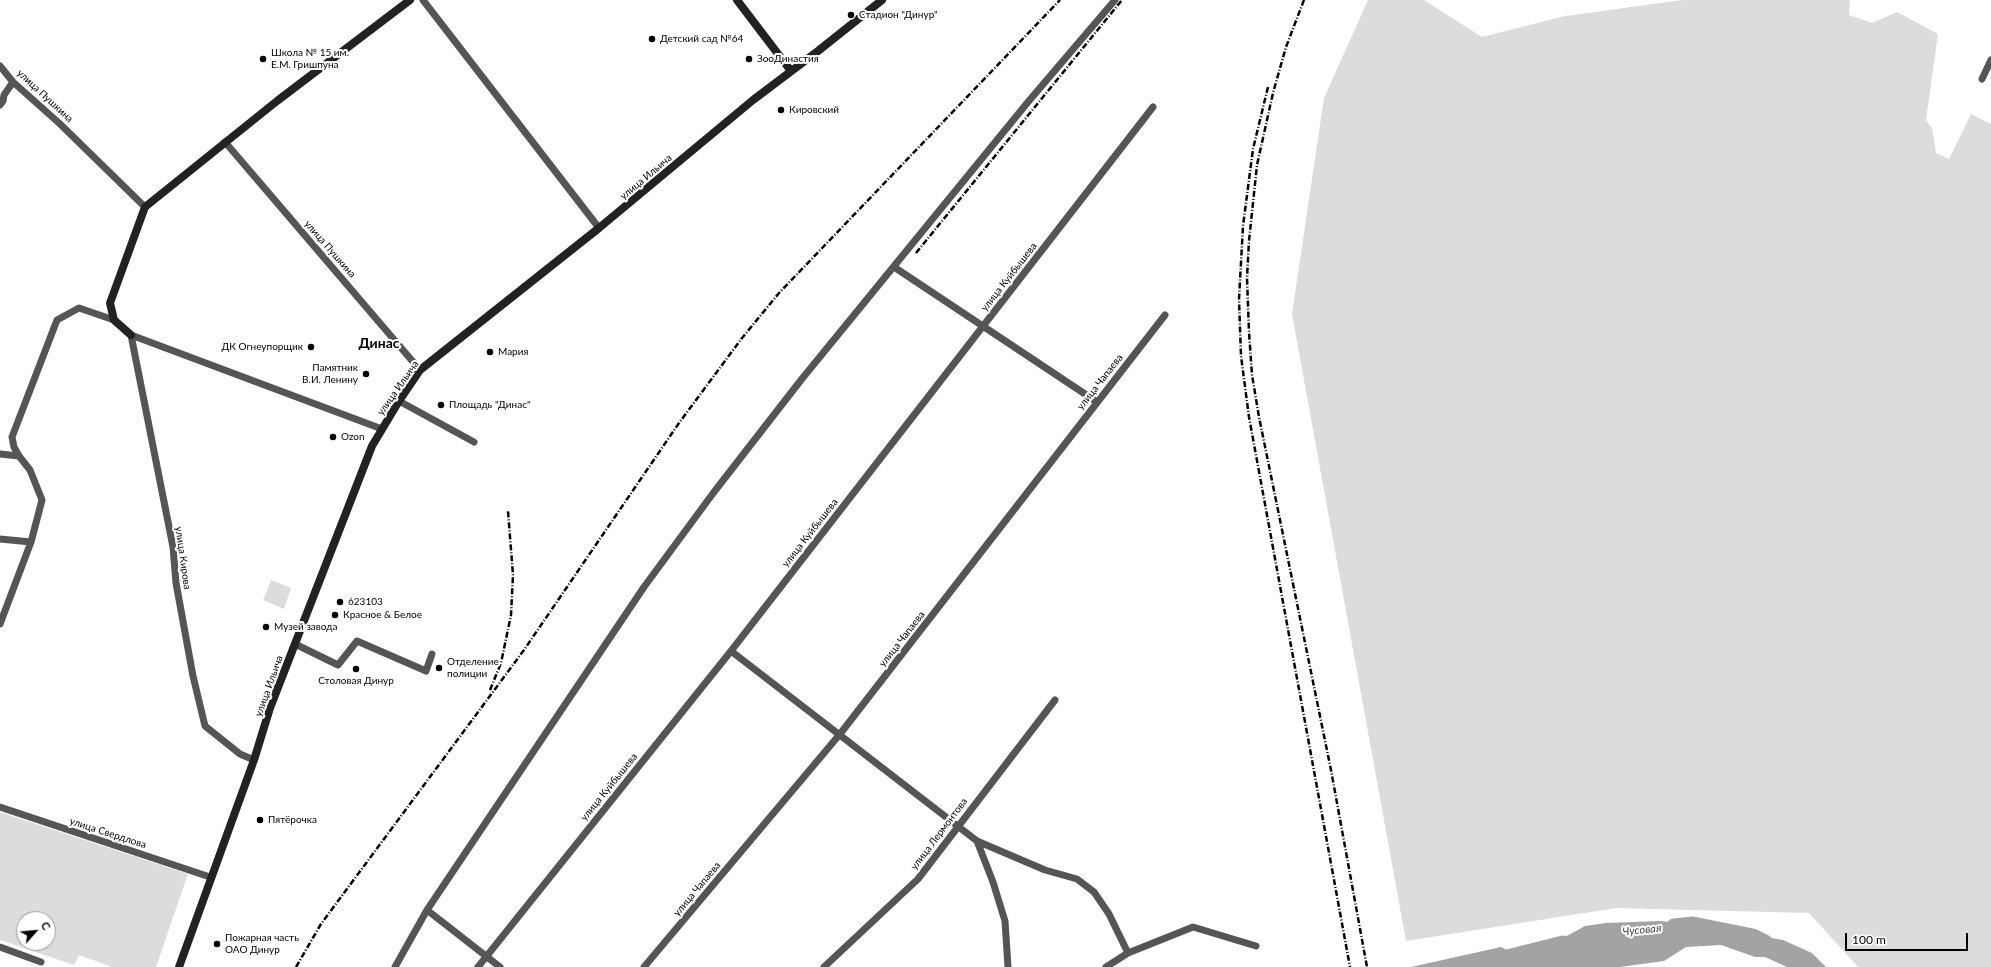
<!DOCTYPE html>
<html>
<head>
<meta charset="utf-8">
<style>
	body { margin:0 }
	#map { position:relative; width:1991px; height:967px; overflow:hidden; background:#fff; font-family:Lato,sans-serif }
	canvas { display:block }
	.north { position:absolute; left:16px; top:911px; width:40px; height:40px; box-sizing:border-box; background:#fff; border:1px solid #999; border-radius:50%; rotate:63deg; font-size:11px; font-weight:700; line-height:16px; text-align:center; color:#000 }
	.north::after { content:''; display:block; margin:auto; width:14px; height:18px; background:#000; clip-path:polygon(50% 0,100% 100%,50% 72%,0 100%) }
	.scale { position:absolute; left:1845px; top:933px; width:123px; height:18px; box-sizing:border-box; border:2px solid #000; border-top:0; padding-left:5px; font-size:12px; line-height:14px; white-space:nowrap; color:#000; -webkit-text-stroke:3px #fff; paint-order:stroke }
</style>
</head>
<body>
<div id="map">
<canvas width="1991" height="967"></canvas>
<div class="north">С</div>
<div class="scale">100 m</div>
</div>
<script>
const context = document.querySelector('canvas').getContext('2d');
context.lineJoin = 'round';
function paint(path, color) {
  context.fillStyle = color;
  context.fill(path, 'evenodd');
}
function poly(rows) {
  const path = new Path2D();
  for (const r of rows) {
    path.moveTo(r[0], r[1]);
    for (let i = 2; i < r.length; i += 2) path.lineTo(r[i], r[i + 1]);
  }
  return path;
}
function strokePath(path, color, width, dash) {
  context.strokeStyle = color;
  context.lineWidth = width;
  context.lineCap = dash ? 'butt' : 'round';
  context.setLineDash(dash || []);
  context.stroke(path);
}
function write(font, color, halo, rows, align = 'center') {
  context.font = font + ' Lato,sans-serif';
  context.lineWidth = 4;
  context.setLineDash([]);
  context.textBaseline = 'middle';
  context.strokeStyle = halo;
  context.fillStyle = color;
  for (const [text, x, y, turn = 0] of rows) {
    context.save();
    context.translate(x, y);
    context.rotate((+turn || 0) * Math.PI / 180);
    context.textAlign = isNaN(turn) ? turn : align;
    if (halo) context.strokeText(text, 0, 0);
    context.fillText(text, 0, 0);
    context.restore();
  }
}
const green = poly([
	[1368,0,1424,0,1482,37,1565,16,1683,0,1850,0,1849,15,1872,23,1897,12,1938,34,1926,120,1932,128,1936,153,1949,159,1971,114,1991,124,1991,967,1858,967,1809,913,1616,908,1406,941,1292,314,1324,98],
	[271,580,291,588,284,609,263,600],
	[0,812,188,874,156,967,112,967,79,955,74,965,0,940],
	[24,919,48,919,48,943,24,943]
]);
const water = poly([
	[1660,921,1693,924,1783,940,1812,953,1826,967,1787,967,1765,957,1755,957,1721,945,1686,947,1664,961,1620,967,1411,967,1501,947,1517,955,1545,948,1585,926,1606,923]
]);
const river = poly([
	[1674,926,1693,924,1753,936,1765,942],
	[1467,967,1563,943]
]);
const street = poly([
	[423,0,599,228],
	[0,66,13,82,59,123,145,207],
	[1982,79,1991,60],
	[0,105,3,101,4,95,13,82],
	[225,142,420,370],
	[894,267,1097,402],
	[131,335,173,547,176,583,193,676,205,726,240,754,254,760],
	[131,335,382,429],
	[399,401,474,442],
	[0,454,19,456],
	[0,539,31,542],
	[0,624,31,542,42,500,30,470,19,456,14,447,12,437,57,320,79,308,114,320],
	[295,644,338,665,357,641,426,671,432,654],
	[731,651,977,841,993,882,1005,921,1008,967],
	[0,807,210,877],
	[977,841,1045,870,1077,879,1094,892,1109,914,1128,953],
	[427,910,500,967],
	[0,947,41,962],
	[395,967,427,910,644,587,714,492,801,380,1028,102,1115,0],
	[478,967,731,651,1153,107],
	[644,967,840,734,1165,315],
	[824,967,918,879,1055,700],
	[1106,967,1128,953,1193,927,1256,946]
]);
const secondary = poly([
	[737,0,791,71],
	[131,335,114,320,110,303,145,207,277,101,410,0],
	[179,967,254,760,270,708,372,446,399,401,420,370,599,228,753,100,818,51,882,0]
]);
const rail = poly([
	[1304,0,1286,47,1273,93,1257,165,1249,241,1247,278,1249,332,1252,375,1259,417,1331,770,1367,967],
	[1268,87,1253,149,1243,226,1239,299,1241,356,1249,417,1350,967],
	[916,253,1122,0],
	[490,690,501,663,511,615,513,575,508,511],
	[296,967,321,924,524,650,679,423,742,338,779,293,1060,0]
]);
const markers = [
	[851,15,4,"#000"],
	[652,39,4,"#000"],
	[263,59,4,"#000"],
	[749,59,4,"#000"],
	[781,110,4,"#000"],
	[311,347,4,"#000"],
	[490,352,4,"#000"],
	[366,374,4,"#000"],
	[441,405,4,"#000"],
	[333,437,4,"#000"],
	[340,602,4,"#000"],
	[335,615,4,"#000"],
	[266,627,4,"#000"],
	[439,668,4,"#000"],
	[356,669,4,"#000"],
	[260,820,4,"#000"],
	[217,944,4,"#000"]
];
const poiNames = [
	["Стадион \"Динур\"",859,15],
	["Детский сад №64",660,39],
	["Школа № 15 им.",271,53],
	["Е.М. Гришпуна",271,65],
	["ЗооДинастия",757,59],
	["Кировский",789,110],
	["ДК Огнеупорщик",303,347,"right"],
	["Мария",498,352],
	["Памятник",358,368,"right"],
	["В.И. Ленину",358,380,"right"],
	["Площадь \"Динас\"",449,405],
	["Ozon",341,437],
	["623103",348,602],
	["Красное & Белое",343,615],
	["Музей завода",274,627],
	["Отделение",447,662],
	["полиции",447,674],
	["Столовая Динур",356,681,"center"],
	["Пятёрочка",268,820],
	["Пожарная часть",225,938],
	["ОАО Динур",225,950]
];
const streetNames = [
	["улица Пушкина",45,96,43],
	["улица Ильича",646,177,-40],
	["улица Пушкина",330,249,49],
	["улица Куйбышева",1009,277,-52],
	["улица Чапаева",1100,382,-52],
	["улица Ильича",398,388,-55],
	["улица Куйбышева",810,533,-52],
	["улица Кирова",183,558,82],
	["улица Чапаева",902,639,-52],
	["улица Ильича",269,686,-70],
	["улица Куйбышева",609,787,-51],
	["улица Свердлова",108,833,18],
	["улица Лермонтова",939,834,-53],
	["улица Чапаева",697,889,-50]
];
const waterNames = [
	["Чусовая",1642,930,-6]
];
const districtNames = [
	["Динас",379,343]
];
paint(green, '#dcdcdc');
paint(water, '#a3a3a3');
strokePath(river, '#a3a3a3', 15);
strokePath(street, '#555', 7);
strokePath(secondary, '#222', 8);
strokePath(rail, '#000', 2.5, [6, 2, 1, 2]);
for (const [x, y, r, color] of markers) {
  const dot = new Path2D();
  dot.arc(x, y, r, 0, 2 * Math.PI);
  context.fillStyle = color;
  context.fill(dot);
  strokePath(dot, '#fff', 1.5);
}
write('10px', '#000', '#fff', poiNames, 'left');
write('10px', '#000', '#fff', streetNames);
write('italic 11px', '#444', '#fff', waterNames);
write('bold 14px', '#000', '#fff', districtNames);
</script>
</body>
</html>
